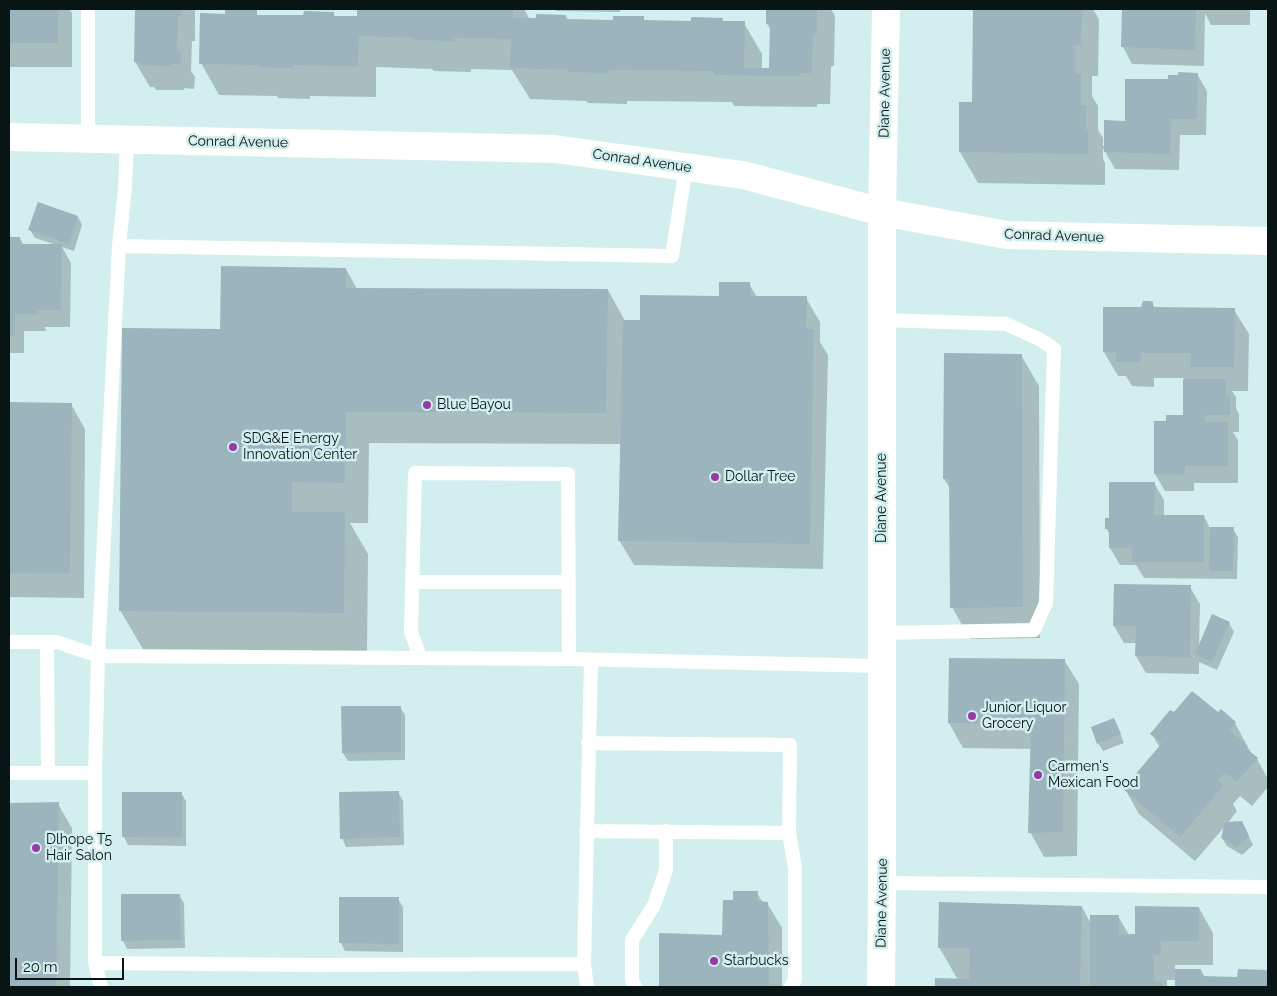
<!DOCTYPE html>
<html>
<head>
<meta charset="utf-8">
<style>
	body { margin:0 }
	#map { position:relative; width:1277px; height:996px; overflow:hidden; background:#d2eeee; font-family:Raleway,sans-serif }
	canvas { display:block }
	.frame { position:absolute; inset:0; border:10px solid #091414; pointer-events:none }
	.scale { position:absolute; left:15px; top:958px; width:109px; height:22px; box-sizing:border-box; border:2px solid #091414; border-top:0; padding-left:6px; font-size:15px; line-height:18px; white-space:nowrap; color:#091414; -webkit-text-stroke:4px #d2eeee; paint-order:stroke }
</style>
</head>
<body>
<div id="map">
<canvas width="1277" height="996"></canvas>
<div class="frame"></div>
<div class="scale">20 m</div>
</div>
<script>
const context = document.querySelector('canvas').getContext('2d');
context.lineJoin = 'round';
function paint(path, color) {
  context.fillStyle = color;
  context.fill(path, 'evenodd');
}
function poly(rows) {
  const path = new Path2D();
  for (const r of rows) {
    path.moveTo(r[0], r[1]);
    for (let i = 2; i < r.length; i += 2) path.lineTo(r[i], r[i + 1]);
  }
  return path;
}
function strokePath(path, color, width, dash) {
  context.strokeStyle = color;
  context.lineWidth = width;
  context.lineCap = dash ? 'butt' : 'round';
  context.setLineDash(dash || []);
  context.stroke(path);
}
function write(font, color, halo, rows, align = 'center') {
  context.font = font + ' Raleway,sans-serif';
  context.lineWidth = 5;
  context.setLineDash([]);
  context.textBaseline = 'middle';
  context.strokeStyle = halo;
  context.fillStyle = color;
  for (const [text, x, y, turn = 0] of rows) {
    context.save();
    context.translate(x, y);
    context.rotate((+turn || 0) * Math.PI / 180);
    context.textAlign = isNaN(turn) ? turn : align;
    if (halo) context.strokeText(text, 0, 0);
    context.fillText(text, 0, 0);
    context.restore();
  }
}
const shadow = poly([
	[9,9,69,9,72,13,72,67,9,67],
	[136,9,195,9,195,41,192,41,191,71,195,77,194,89,184,88,184,90,156,90,154,87,150,87,135,62],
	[359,9,524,9,530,20,566,16,568,20,614,21,643,18,645,21,692,22,722,19,724,23,744,23,762,54,762,70,770,70,771,30,767,24,768,9,831,9,835,16,834,66,831,66,830,104,817,104,817,107,734,106,732,102,627,101,627,104,588,103,586,101,530,99,512,70,471,69,471,72,434,71,432,69,376,67,376,97,310,96,310,99,278,98,277,96,219,95,201,63,227,15,256,12,258,16,304,16,333,13,335,17,358,17],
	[555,9,620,9,620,12,556,11],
	[975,9,1093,9,1099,19,1098,76,1092,76,1092,96,1098,106,1098,130,1103,138,1103,146,1105,146,1126,122,1169,81,1197,74,1207,91,1206,135,1180,135,1179,170,1115,169,1103,148,1103,158,1105,163,1105,185,978,183,960,152,961,103,973,103],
	[1123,9,1250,9,1250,25,1211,25,1205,13,1204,66,1132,64,1123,47],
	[78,217,82,225,74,251,62,247,71,263,70,327,45,327,46,331,24,331,24,353,9,353,9,238,20,238,24,246,56,245,35,238,30,230],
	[346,269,357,289,608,290,625,321,641,321,720,297,749,284,757,297,806,298,820,322,820,342,828,355,823,569,634,565,619,540,621,444,369,443,368,523,350,523,368,554,367,653,144,651,120,610,221,330],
	[1152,303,1155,308,1234,310,1249,334,1248,391,1232,391,1236,397,1236,408,1239,414,1239,432,1233,432,1238,440,1238,483,1194,483,1194,491,1165,491,1155,474,1167,422,1184,416,1184,378,1154,378,1154,387,1132,386,1126,376,1118,376,1104,352,1142,308],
	[1021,355,1039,386,1040,638,970,639,952,607,951,490,944,479],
	[9,403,71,404,85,429,84,598,9,597],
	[1154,483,1164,500,1164,516,1204,516,1210,528,1233,529,1238,537,1237,579,1144,578,1136,565,1120,565,1110,548,1110,535,1106,528,1110,519],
	[1190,587,1200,604,1199,647,1229,623,1234,632,1217,670,1199,662,1199,674,1146,673,1136,656,1137,643,1124,643,1114,626],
	[1064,660,1079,684,1077,856,1044,857,1030,832,1032,749,963,748,949,723],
	[400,707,405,715,405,760,348,761,343,753],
	[1174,714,1218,714,1235,723,1252,755,1257,759,1268,779,1268,787,1252,806,1240,796,1233,804,1237,811,1227,824,1246,831,1253,845,1242,855,1227,846,1222,838,1226,825,1195,861,1139,814,1125,789,1160,748,1152,734],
	[1118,728,1124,743,1103,751,1098,743],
	[398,792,403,801,404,845,346,847,342,838],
	[124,793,181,793,186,801,186,846,128,845,124,837],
	[9,804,58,804,72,828,70,987,9,987],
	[757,893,763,903,767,903,782,928,782,987,660,987,661,934,723,936,734,902],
	[179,895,184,903,185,948,127,949,123,941],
	[398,899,403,907,403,952,345,951,341,943],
	[1082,907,1091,924,1118,916,1129,935,1136,935,1199,908,1213,933,1213,965,1175,965,1175,970,1201,970,1205,977,1238,978,1239,971,1268,971,1268,987,1177,987,1177,980,1167,980,1167,987,936,987,936,979,958,980,939,947]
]);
const building = poly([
	[9,9,58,9,58,43,9,43],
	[135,9,182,9,182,16,178,16,177,51,181,51,181,64,171,64,171,66,140,65,140,62,134,62],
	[357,9,513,9,513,18,536,18,536,14,566,15,566,19,613,20,613,16,644,16,644,20,691,21,691,17,723,18,722,21,745,21,744,68,769,68,770,24,766,24,766,9,817,9,817,35,813,35,812,73,799,73,799,76,714,75,714,71,609,70,609,73,568,72,568,70,510,68,511,39,454,38,454,41,414,40,414,38,359,36,358,66,293,65,293,68,259,67,259,65,199,64,200,13,225,14,225,10,257,10,257,15,303,15,304,11,334,12,334,16,357,16],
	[973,9,1082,9,1081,45,1075,45,1075,74,1081,74,1081,105,1086,105,1086,130,1088,130,1088,154,959,152,959,102,972,102],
	[1122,9,1196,9,1195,50,1121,47],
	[1178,72,1198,73,1197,119,1171,119,1170,154,1104,152,1104,120,1125,121,1125,79,1168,79,1168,75,1178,75],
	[38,202,78,216,69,244,28,230],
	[9,237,20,237,20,244,62,244,61,310,37,310,38,314,15,314,15,336,9,336],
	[221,266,346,268,346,288,608,289,606,413,346,412,345,483,292,482,292,512,345,512,344,613,119,611,122,328,220,329],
	[719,282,750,282,751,296,807,296,806,329,814,329,810,544,618,541,623,320,640,320,640,295,719,296],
	[1143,301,1150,301,1153,302,1153,307,1235,308,1234,367,1190,367,1191,353,1141,353,1141,362,1116,362,1116,352,1103,352,1103,307,1141,307],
	[944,353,1022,354,1023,607,950,608,949,479,943,479],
	[1183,379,1226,379,1226,396,1230,396,1230,415,1205,415,1205,422,1228,422,1228,466,1185,466,1185,475,1154,474,1154,421,1166,421,1166,415,1183,415],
	[9,402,72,403,70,574,9,573],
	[1109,482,1155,482,1154,515,1204,515,1204,562,1132,562,1132,548,1109,548,1109,529,1105,529,1105,518,1109,518],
	[1210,527,1234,527,1233,571,1209,571],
	[1114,584,1191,585,1190,657,1135,656,1136,626,1113,626],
	[1212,614,1230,622,1212,662,1195,654],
	[949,658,1065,659,1063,832,1028,833,1031,724,948,723],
	[1192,691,1218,712,1221,709,1236,722,1229,730,1248,746,1246,748,1258,758,1237,782,1225,772,1218,781,1224,785,1180,837,1123,789,1162,743,1150,734,1170,710,1174,712],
	[341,706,401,706,401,752,342,753],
	[1114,718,1121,734,1097,744,1091,727],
	[399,791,400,837,340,839,339,792],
	[122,792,182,792,182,838,122,837],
	[59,802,56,987,9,987,9,803],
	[1242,821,1249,836,1237,848,1221,838,1225,822],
	[733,891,758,891,757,901,768,902,769,987,659,987,659,933,722,935,723,900,733,900],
	[121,894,180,894,181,940,121,941],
	[339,897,399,897,399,944,339,943],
	[939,902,1082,906,1080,987,935,987,935,978,969,979,970,948,938,948],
	[1135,906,1199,907,1199,941,1161,941,1161,955,1154,955,1154,982,1162,982,1162,987,1090,987,1090,915,1119,915,1119,934,1135,934],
	[1175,969,1201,969,1201,976,1237,977,1238,969,1268,970,1268,987,1175,987]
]);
const service = poly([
	[88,9,88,138],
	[119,246,672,256,686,167],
	[882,320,1006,324,1041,340,1054,349,1046,603,1034,630,882,633],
	[412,582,569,582],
	[9,642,57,642,98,656,119,246,125,188,127,139],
	[47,642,48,773],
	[420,657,411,632,415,473,568,474,569,659],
	[9,773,95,773],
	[586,831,789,833,790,745,588,743],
	[789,833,795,868,795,980,791,987],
	[882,883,1268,887],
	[95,963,316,965,584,964],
	[101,987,95,963,95,773,98,656,569,659,882,666],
	[587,987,584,964,591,660],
	[635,987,632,980,632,940,654,905,666,870,666,831]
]);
const minor = poly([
	[9,137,555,149,743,175,882,212]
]);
const tertiary = poly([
	[882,212,1007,235,1268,241],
	[881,987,882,883,882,212,886,9]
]);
const markers = [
	[427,405,5,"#943ba7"],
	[233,447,5,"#943ba7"],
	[715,477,5,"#943ba7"],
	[972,716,5,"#943ba7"],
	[1038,775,5,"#943ba7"],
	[36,848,5,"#943ba7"],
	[714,961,5,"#943ba7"]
];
const streetNames = [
	["Diane Avenue",885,93,-89],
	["Conrad Avenue",238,142,1],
	["Conrad Avenue",642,161,8],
	["Conrad Avenue",1054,236,2],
	["Diane Avenue",882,498,-90],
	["Diane Avenue",882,903,-89]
];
const poiNames = [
	["Blue Bayou",437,405],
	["SDG&E Energy",243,439],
	["Innovation Center",243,455],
	["Dollar Tree",725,477],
	["Junior Liquor",982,708],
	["Grocery",982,724],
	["Carmen's",1048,767],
	["Mexican Food",1048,783],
	["Dlhope T5",46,840],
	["Hair Salon",46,856],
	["Starbucks",724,961]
];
paint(shadow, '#0003');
paint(building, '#9bb4bd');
strokePath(service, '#fff', 14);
strokePath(minor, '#fff', 28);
strokePath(tertiary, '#fff', 28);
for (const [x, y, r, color] of markers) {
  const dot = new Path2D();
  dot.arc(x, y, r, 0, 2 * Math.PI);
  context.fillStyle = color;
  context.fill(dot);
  strokePath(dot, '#d2eeee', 2);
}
write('14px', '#091414', '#d2eeee', streetNames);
write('14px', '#091414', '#d2eeee', poiNames, 'left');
</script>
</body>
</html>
